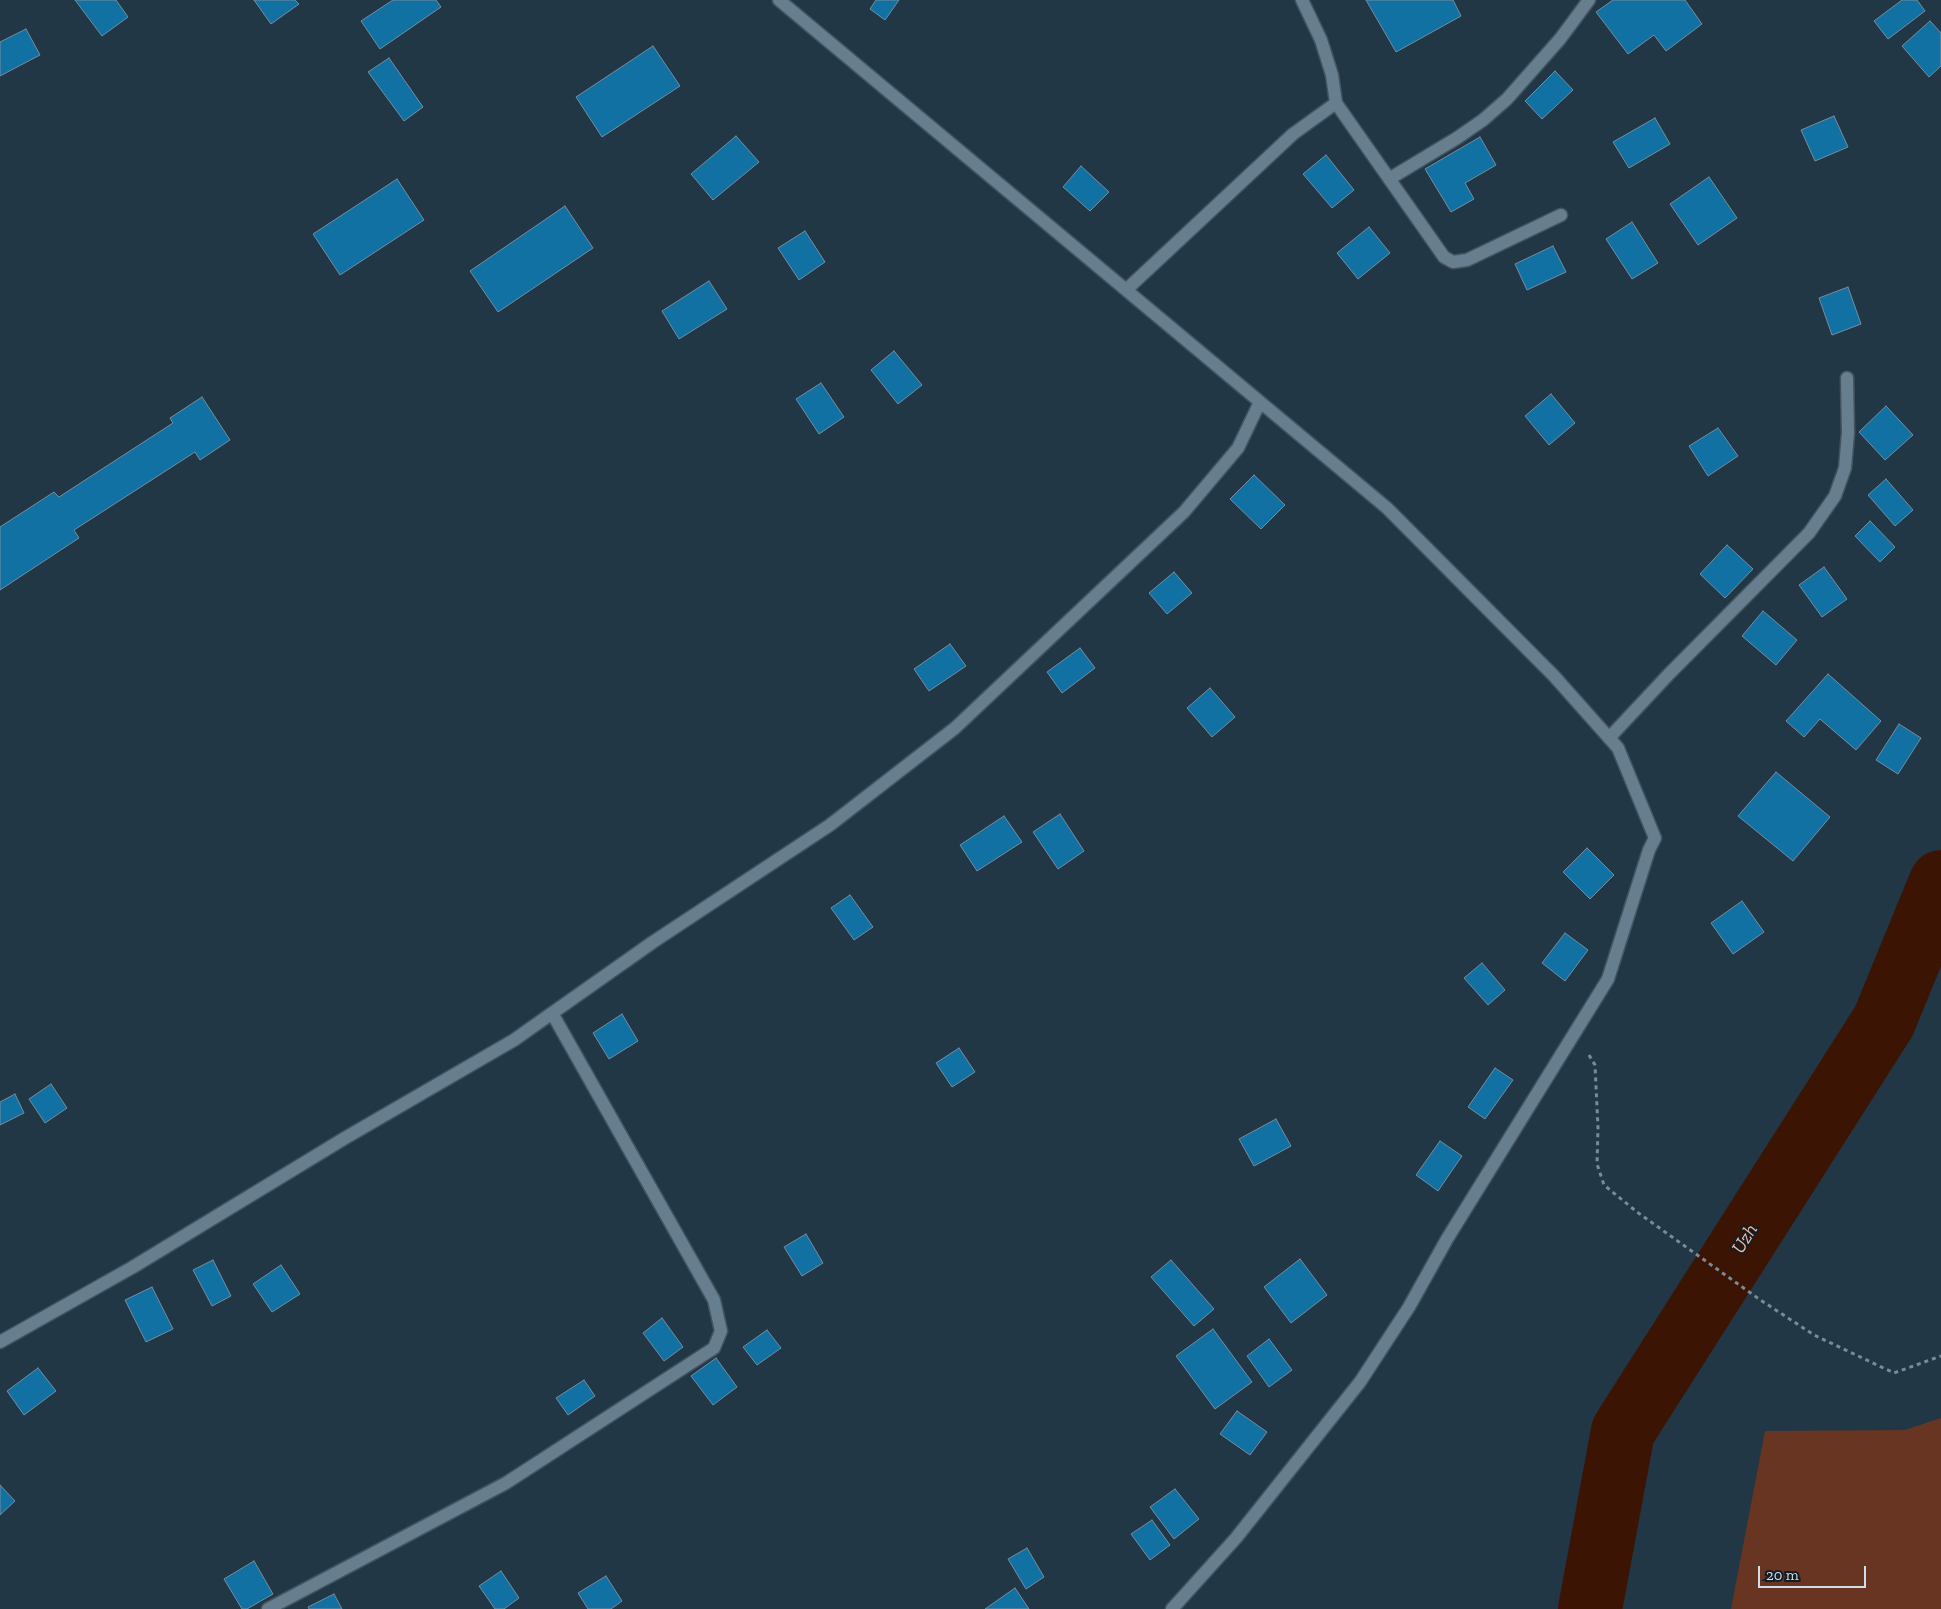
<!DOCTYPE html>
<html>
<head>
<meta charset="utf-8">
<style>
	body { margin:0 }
	#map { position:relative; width:1941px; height:1609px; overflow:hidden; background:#223746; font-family:"Zilla Slab",serif }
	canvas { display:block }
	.scale { position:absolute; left:1758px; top:1566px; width:108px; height:22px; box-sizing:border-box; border:2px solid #d1dee7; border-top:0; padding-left:6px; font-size:15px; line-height:18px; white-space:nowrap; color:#d1dee7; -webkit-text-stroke:4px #141d24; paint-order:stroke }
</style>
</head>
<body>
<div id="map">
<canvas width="1941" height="1609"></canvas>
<div class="scale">20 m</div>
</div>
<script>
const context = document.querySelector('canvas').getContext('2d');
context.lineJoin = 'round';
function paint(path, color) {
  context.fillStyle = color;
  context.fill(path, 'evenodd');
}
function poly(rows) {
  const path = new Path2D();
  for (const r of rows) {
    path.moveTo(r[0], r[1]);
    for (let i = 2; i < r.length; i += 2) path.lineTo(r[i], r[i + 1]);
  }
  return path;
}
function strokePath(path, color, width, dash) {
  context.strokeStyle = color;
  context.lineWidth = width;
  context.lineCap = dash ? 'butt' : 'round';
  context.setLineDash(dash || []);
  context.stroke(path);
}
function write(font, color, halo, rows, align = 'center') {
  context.font = font + ' "Zilla Slab",serif';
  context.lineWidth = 4;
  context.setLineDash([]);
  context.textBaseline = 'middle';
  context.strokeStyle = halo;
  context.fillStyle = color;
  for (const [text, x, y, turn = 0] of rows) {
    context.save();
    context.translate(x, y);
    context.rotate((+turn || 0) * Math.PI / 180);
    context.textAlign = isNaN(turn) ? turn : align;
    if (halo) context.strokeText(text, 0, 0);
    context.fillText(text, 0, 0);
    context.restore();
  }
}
const green = poly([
	[1941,1418,1941,1609,1731,1609,1765,1431,1905,1430]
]);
const river = poly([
	[1590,1609,1623,1431,1884,1021,1941,882]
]);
const building = poly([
	[75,0,116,0,128,17,102,36,75,0],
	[254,0,295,0,299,4,271,24,254,0],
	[393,0,436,0,441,7,380,49,361,21,393,0],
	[876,0,899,0,885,20,870,9,876,0],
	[1366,0,1453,0,1461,16,1396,52,1366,0],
	[1613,0,1685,0,1702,24,1666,51,1654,35,1628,54,1596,12,1613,0],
	[1902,0,1917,0,1925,11,1888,39,1874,21,1902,0],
	[1930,21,1941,33,1941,66,1929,77,1902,46,1930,21],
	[26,29,40,55,0,76,0,42,26,29],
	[653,46,680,86,602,137,576,97,653,46],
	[389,58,423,107,404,121,368,72,389,58],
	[1555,71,1573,90,1542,119,1525,101,1555,71],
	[1834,116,1848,147,1815,161,1801,130,1834,116],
	[1655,118,1670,144,1629,168,1613,142,1655,118],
	[736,136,759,162,713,200,691,174,736,136],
	[1480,137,1496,165,1465,183,1474,199,1451,212,1425,169,1480,137],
	[1326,155,1354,190,1332,208,1303,174,1326,155],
	[1081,166,1109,192,1090,211,1063,187,1081,166],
	[1709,177,1737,218,1698,245,1670,204,1709,177],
	[397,179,424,220,340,275,313,234,397,179],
	[565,206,593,248,498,312,470,271,565,206],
	[1632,222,1658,263,1632,279,1606,239,1632,222],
	[1369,227,1390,253,1358,279,1337,253,1369,227],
	[805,231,825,262,799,280,778,248,805,231],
	[1553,246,1566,272,1527,290,1515,264,1553,246],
	[709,281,727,309,679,339,662,311,709,281],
	[1848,287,1861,324,1832,335,1819,298,1848,287],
	[894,351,922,385,898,404,871,370,894,351],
	[821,383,844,417,819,434,796,399,821,383],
	[1551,394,1575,423,1549,445,1525,416,1551,394],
	[202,397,230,440,200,460,195,452,74,530,79,538,0,590,0,527,54,492,59,497,173,423,170,418,202,397],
	[1886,406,1913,435,1885,460,1859,432,1886,406],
	[1718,428,1738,456,1708,476,1689,446,1718,428],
	[1254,475,1285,505,1261,529,1230,499,1254,475],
	[1886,479,1913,510,1895,526,1868,495,1886,479],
	[1870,521,1895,547,1880,562,1855,536,1870,521],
	[1727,545,1753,569,1725,598,1700,574,1727,545],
	[1824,567,1847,599,1822,617,1799,585,1824,567],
	[1174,572,1192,593,1167,614,1149,593,1174,572],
	[1763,611,1797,640,1776,665,1742,636,1763,611],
	[950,644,966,666,929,691,914,669,950,644],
	[1080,648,1095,668,1062,693,1047,672,1080,648],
	[1828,674,1881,721,1856,750,1820,719,1804,737,1786,721,1828,674],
	[1210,688,1235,717,1212,737,1187,708,1210,688],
	[1899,724,1921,738,1898,774,1876,760,1899,724],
	[1776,772,1830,817,1793,861,1738,816,1776,772],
	[1060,814,1084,851,1058,869,1033,832,1060,814],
	[1004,816,1022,842,977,871,960,845,1004,816],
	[1587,848,1614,875,1590,899,1563,872,1587,848],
	[850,895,873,927,854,940,831,908,850,895],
	[1742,901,1764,932,1733,954,1711,923,1742,901],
	[1565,933,1588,950,1565,981,1542,963,1565,933],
	[1482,963,1505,990,1488,1005,1464,978,1482,963],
	[622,1014,638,1041,609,1059,593,1033,622,1014],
	[959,1048,975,1072,952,1087,936,1063,959,1048],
	[1495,1068,1513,1080,1485,1119,1468,1107,1495,1068],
	[51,1084,67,1108,45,1123,29,1099,51,1084],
	[15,1094,24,1113,0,1125,0,1102,15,1094],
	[1276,1119,1291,1146,1254,1166,1239,1139,1276,1119],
	[1440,1141,1462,1156,1438,1191,1416,1175,1440,1141],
	[806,1234,823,1263,802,1276,784,1247,806,1234],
	[1300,1259,1327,1295,1291,1323,1264,1287,1300,1259],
	[213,1260,231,1296,212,1306,193,1270,213,1260],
	[1171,1260,1214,1309,1194,1326,1151,1277,1171,1260],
	[281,1265,300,1294,272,1312,253,1284,281,1265],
	[152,1287,173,1329,146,1342,125,1300,152,1287],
	[662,1318,683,1347,664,1361,643,1333,662,1318],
	[1213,1329,1252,1382,1215,1409,1176,1356,1213,1329],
	[767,1330,781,1348,757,1365,743,1347,767,1330],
	[1269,1339,1292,1370,1269,1387,1247,1356,1269,1339],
	[716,1358,737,1387,713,1405,691,1376,716,1358],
	[38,1368,56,1391,24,1415,7,1391,38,1368],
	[584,1380,595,1396,568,1415,556,1398,584,1380],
	[1237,1411,1267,1432,1250,1455,1220,1434,1237,1411],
	[0,1485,15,1501,0,1515,0,1485],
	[1175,1489,1199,1519,1174,1539,1150,1507,1175,1489],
	[1152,1520,1170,1545,1150,1560,1131,1534,1152,1520],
	[1027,1548,1044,1577,1026,1589,1008,1559,1027,1548],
	[254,1561,273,1594,247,1609,242,1609,224,1579,254,1561],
	[501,1571,519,1598,504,1609,495,1609,479,1586,501,1571],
	[606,1576,622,1601,611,1609,588,1609,578,1593,606,1576],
	[1015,1588,1029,1609,985,1609,1015,1588],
	[334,1594,342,1609,309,1609,308,1607,334,1594]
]);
const path = poly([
	[1589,1055,1595,1065,1598,1128,1597,1164,1604,1185,1637,1212,1759,1299,1814,1335,1894,1373,1941,1356]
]);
const minor = poly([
	[779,0,1387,508,1554,676,1618,748,1655,838,1649,850,1608,979,1447,1239,1409,1307,1360,1382,1236,1538,1172,1609],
	[1302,0,1321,40,1332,75,1336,103],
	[1389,179,1457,138,1483,120,1507,99,1560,39,1589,0],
	[1126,290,1293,134,1336,103,1444,257,1453,262,1467,260,1561,215],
	[1609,738,1669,674,1809,533,1835,496,1845,468,1848,433,1847,378],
	[0,1342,133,1267,345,1138,514,1040,653,942,830,825,955,728,1184,512,1238,448,1260,402],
	[268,1609,506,1483,714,1348,721,1331,714,1300,552,1013]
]);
const waterNames = [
	["Uzh",1745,1239,-58]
];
paint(green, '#673521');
strokePath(river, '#3b1403', 64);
paint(building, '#1271a3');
strokePath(building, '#758d9e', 1);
strokePath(minor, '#415460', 15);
strokePath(path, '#7a8b97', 3, [4, 4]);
strokePath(minor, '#667e8e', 12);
write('italic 19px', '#fcb99f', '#141d24', waterNames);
</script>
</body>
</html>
